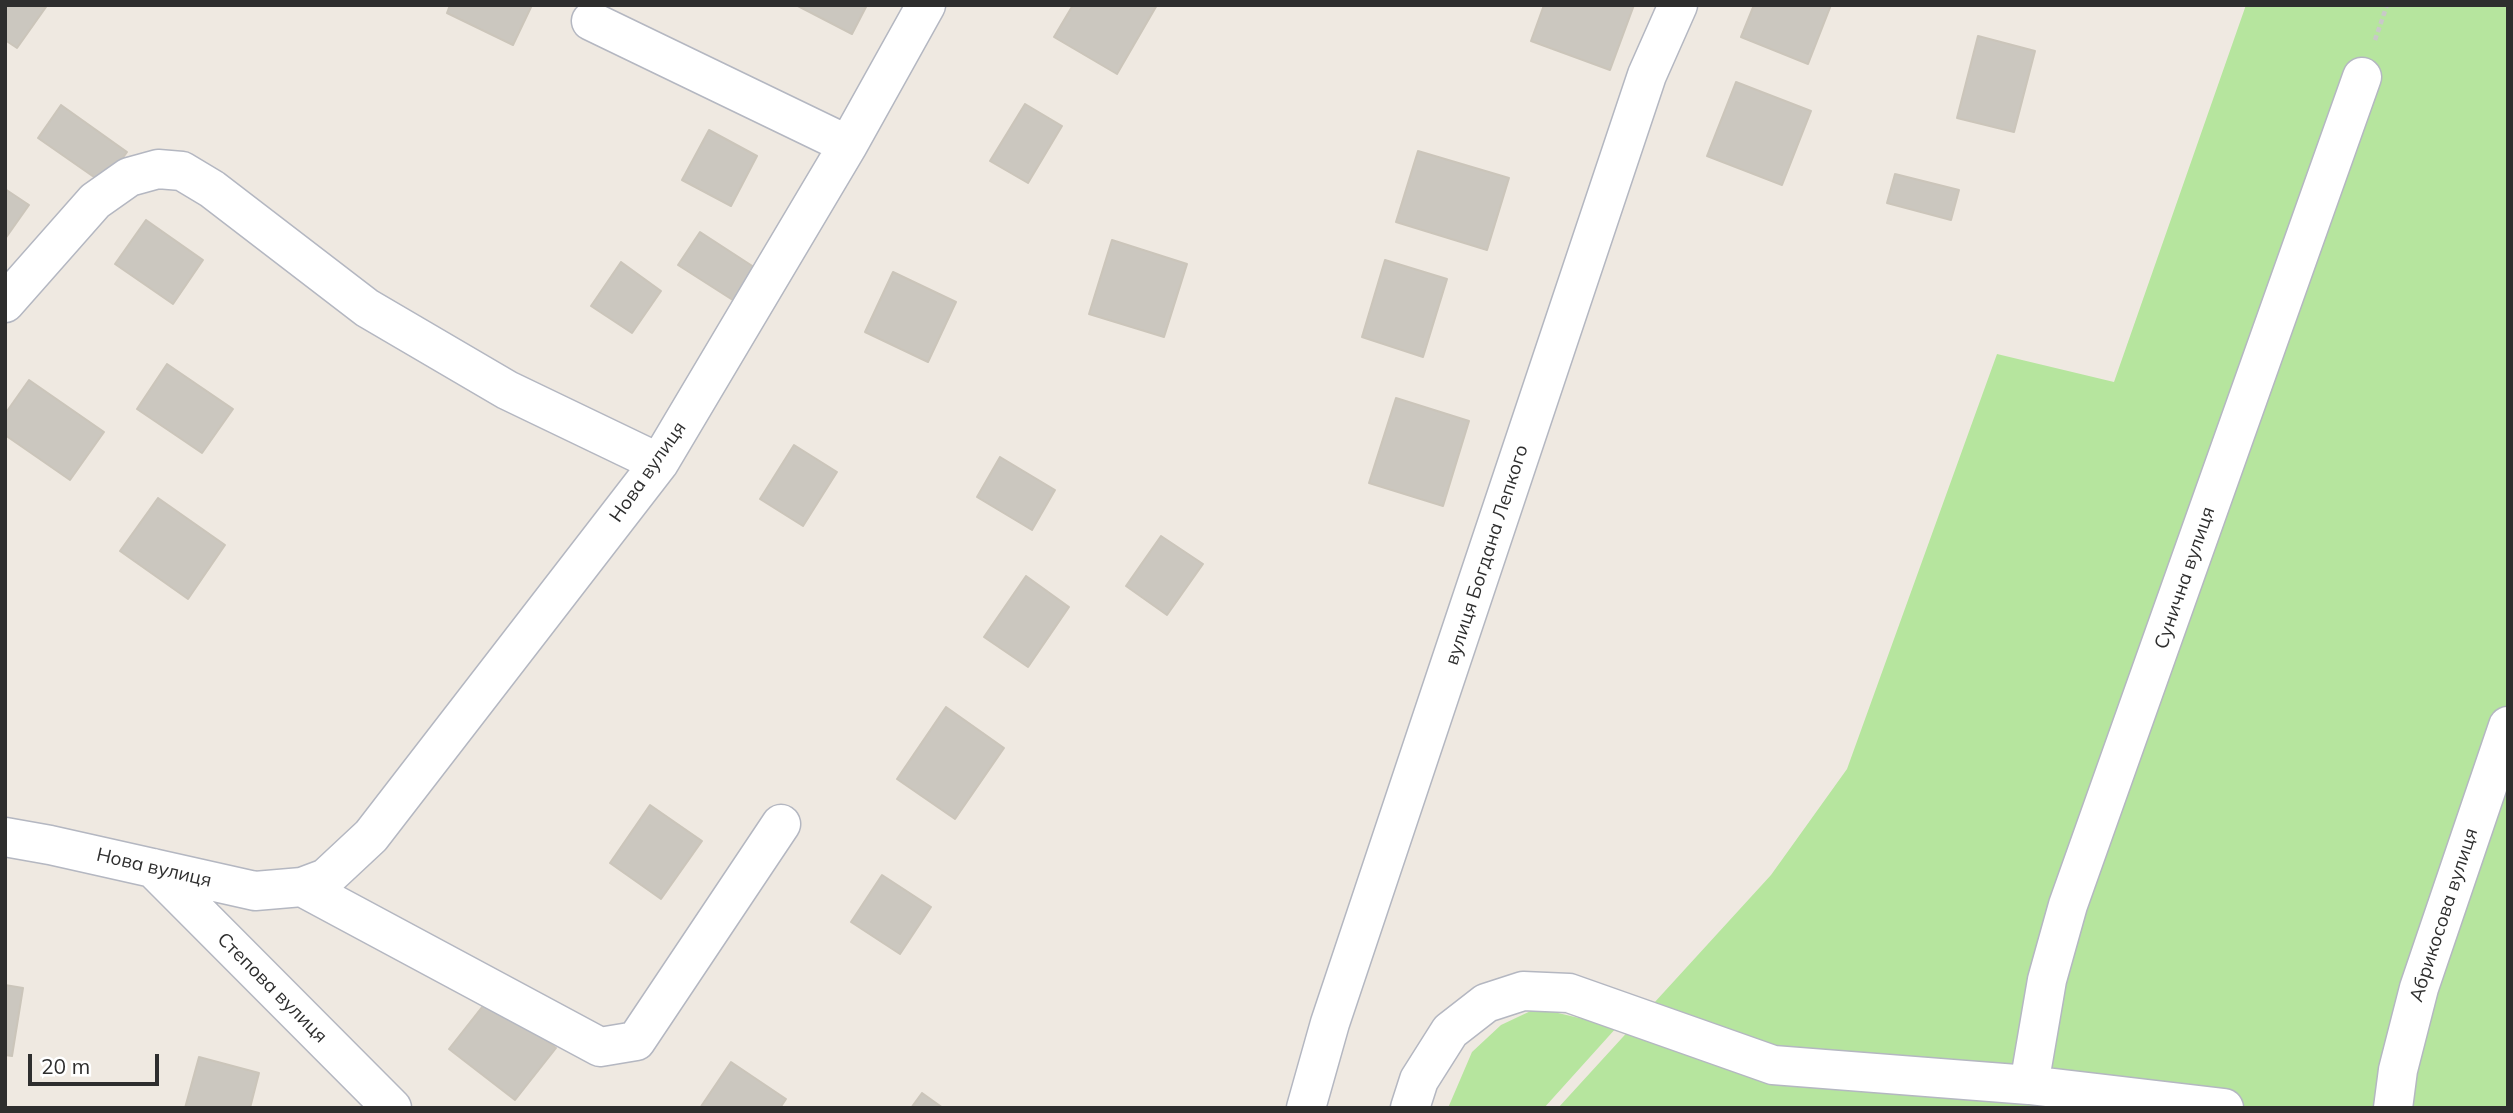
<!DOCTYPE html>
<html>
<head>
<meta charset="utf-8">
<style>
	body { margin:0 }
	#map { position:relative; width:2513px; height:1113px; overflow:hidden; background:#efe9e1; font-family:Mulish,sans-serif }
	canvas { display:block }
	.frame { position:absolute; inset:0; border:7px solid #2e2e2e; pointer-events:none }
	.scale { position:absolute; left:28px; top:1054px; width:131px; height:32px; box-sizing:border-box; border:4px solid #2e2e2e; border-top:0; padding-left:9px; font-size:21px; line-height:24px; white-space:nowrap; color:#2e2e2e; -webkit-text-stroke:5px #fff; paint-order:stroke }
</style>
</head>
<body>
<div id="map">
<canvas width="2513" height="1113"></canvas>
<div class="frame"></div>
<div class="scale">20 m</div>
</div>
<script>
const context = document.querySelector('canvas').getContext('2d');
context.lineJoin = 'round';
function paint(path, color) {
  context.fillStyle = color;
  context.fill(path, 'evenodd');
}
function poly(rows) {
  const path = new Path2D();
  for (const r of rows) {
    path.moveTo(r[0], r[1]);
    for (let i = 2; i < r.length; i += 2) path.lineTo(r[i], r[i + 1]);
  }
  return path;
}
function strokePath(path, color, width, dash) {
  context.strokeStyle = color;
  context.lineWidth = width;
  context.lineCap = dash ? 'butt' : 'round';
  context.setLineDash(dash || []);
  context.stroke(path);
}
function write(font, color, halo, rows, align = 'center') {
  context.font = font + ' Mulish,sans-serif';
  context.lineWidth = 5;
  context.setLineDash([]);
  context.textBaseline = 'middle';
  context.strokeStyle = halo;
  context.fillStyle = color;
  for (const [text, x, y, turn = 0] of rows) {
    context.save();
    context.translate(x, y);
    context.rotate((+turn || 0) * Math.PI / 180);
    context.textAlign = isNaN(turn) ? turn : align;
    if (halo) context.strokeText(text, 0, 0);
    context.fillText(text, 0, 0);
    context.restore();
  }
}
const green = poly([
	[2246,5,2508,5,2508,1108,1558,1108,1771,875,1847,769,1997,354,2114,382],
	[1537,1008,1617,1027,1544,1108,1448,1108,1472,1052,1501,1025]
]);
const building = poly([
	[5,5,46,7,17,48,5,40,5,5],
	[450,5,532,5,513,45,447,13,450,5],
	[796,5,867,5,852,34,796,5],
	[1073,5,1157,5,1117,74,1054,37,1073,5],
	[1544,5,1634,5,1610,70,1531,41,1544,5],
	[1754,5,1831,5,1808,64,1741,37,1754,5],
	[1978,36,2035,51,2014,132,1957,118,1978,36],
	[1736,82,1811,111,1782,185,1707,156,1736,82],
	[1025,104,1062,126,1028,183,990,161,1025,104],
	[61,105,127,152,104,184,38,138,61,105],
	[709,130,757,156,731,206,682,180,709,130],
	[1418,151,1509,178,1487,250,1396,222,1418,151],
	[1895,174,1959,190,1951,220,1887,203,1895,174],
	[5,189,29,205,5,239,5,189],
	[146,220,203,260,173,304,115,264,146,220],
	[700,232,760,271,739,304,678,265,700,232],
	[1112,240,1187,264,1164,337,1089,314,1112,240],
	[1385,260,1447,279,1423,357,1362,337,1385,260],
	[621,262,661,291,632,333,591,306,621,262],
	[893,272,956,302,928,362,865,332,893,272],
	[167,364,233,409,202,453,137,409,167,364],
	[29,380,104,432,70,480,5,435,5,414,29,380],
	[1396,398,1469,421,1443,506,1369,483,1396,398],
	[794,445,837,472,803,526,760,499,794,445],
	[1000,457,1055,490,1032,530,977,497,1000,457],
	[158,498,225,545,188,599,120,551,158,498],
	[1161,536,1203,564,1167,615,1126,586,1161,536],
	[1026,576,1069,607,1028,667,984,637,1026,576],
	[946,707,1004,748,955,819,897,779,946,707],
	[650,805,702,841,661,899,610,863,650,805],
	[882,875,931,907,900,954,851,922,882,875],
	[5,985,23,988,12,1056,5,1055,5,985],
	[490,997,556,1048,515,1100,449,1049,490,997],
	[199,1057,259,1073,250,1108,185,1108,199,1057],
	[731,1062,786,1099,780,1108,700,1108,731,1062],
	[922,1093,943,1108,911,1108,922,1093]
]);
const path = poly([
	[2375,40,2387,5]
]);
const minor = poly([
	[591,21,848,145],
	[5,303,95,201,129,177,158,169,182,171,212,189,367,308,507,390,659,463],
	[5,837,50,845,255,891,302,887,326,878,371,836,659,463,848,145,926,5],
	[153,868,392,1108],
	[302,887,600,1047,636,1041,781,824],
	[2029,1085,2047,980,2068,905,2362,77],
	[1306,1108,1330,1023,1647,75,1678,5],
	[1410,1108,1419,1080,1450,1031,1486,1003,1523,991,1569,993,1773,1065,2029,1085,2224,1108],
	[2393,1108,2398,1070,2419,988,2508,726]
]);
const streetNames = [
	["Нова вулиця",648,472,-55],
	["вулиця Богдана Лепкого",1487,555,-72],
	["Сунична вулиця",2185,578,-71],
	["Нова вулиця",154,868,13],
	["Абрикосова вулиця",2444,915,-72],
	["Степова вулиця",272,988,45]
];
paint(green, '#b6e59e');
paint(building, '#cbc7bf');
strokePath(building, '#cbc5ba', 2);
strokePath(minor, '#b4b7c1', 41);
strokePath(path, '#c9c9c9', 4.5, [5, 3.5]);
strokePath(minor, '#fff', 38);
write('19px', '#2e2e2e', '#fff', streetNames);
</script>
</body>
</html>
